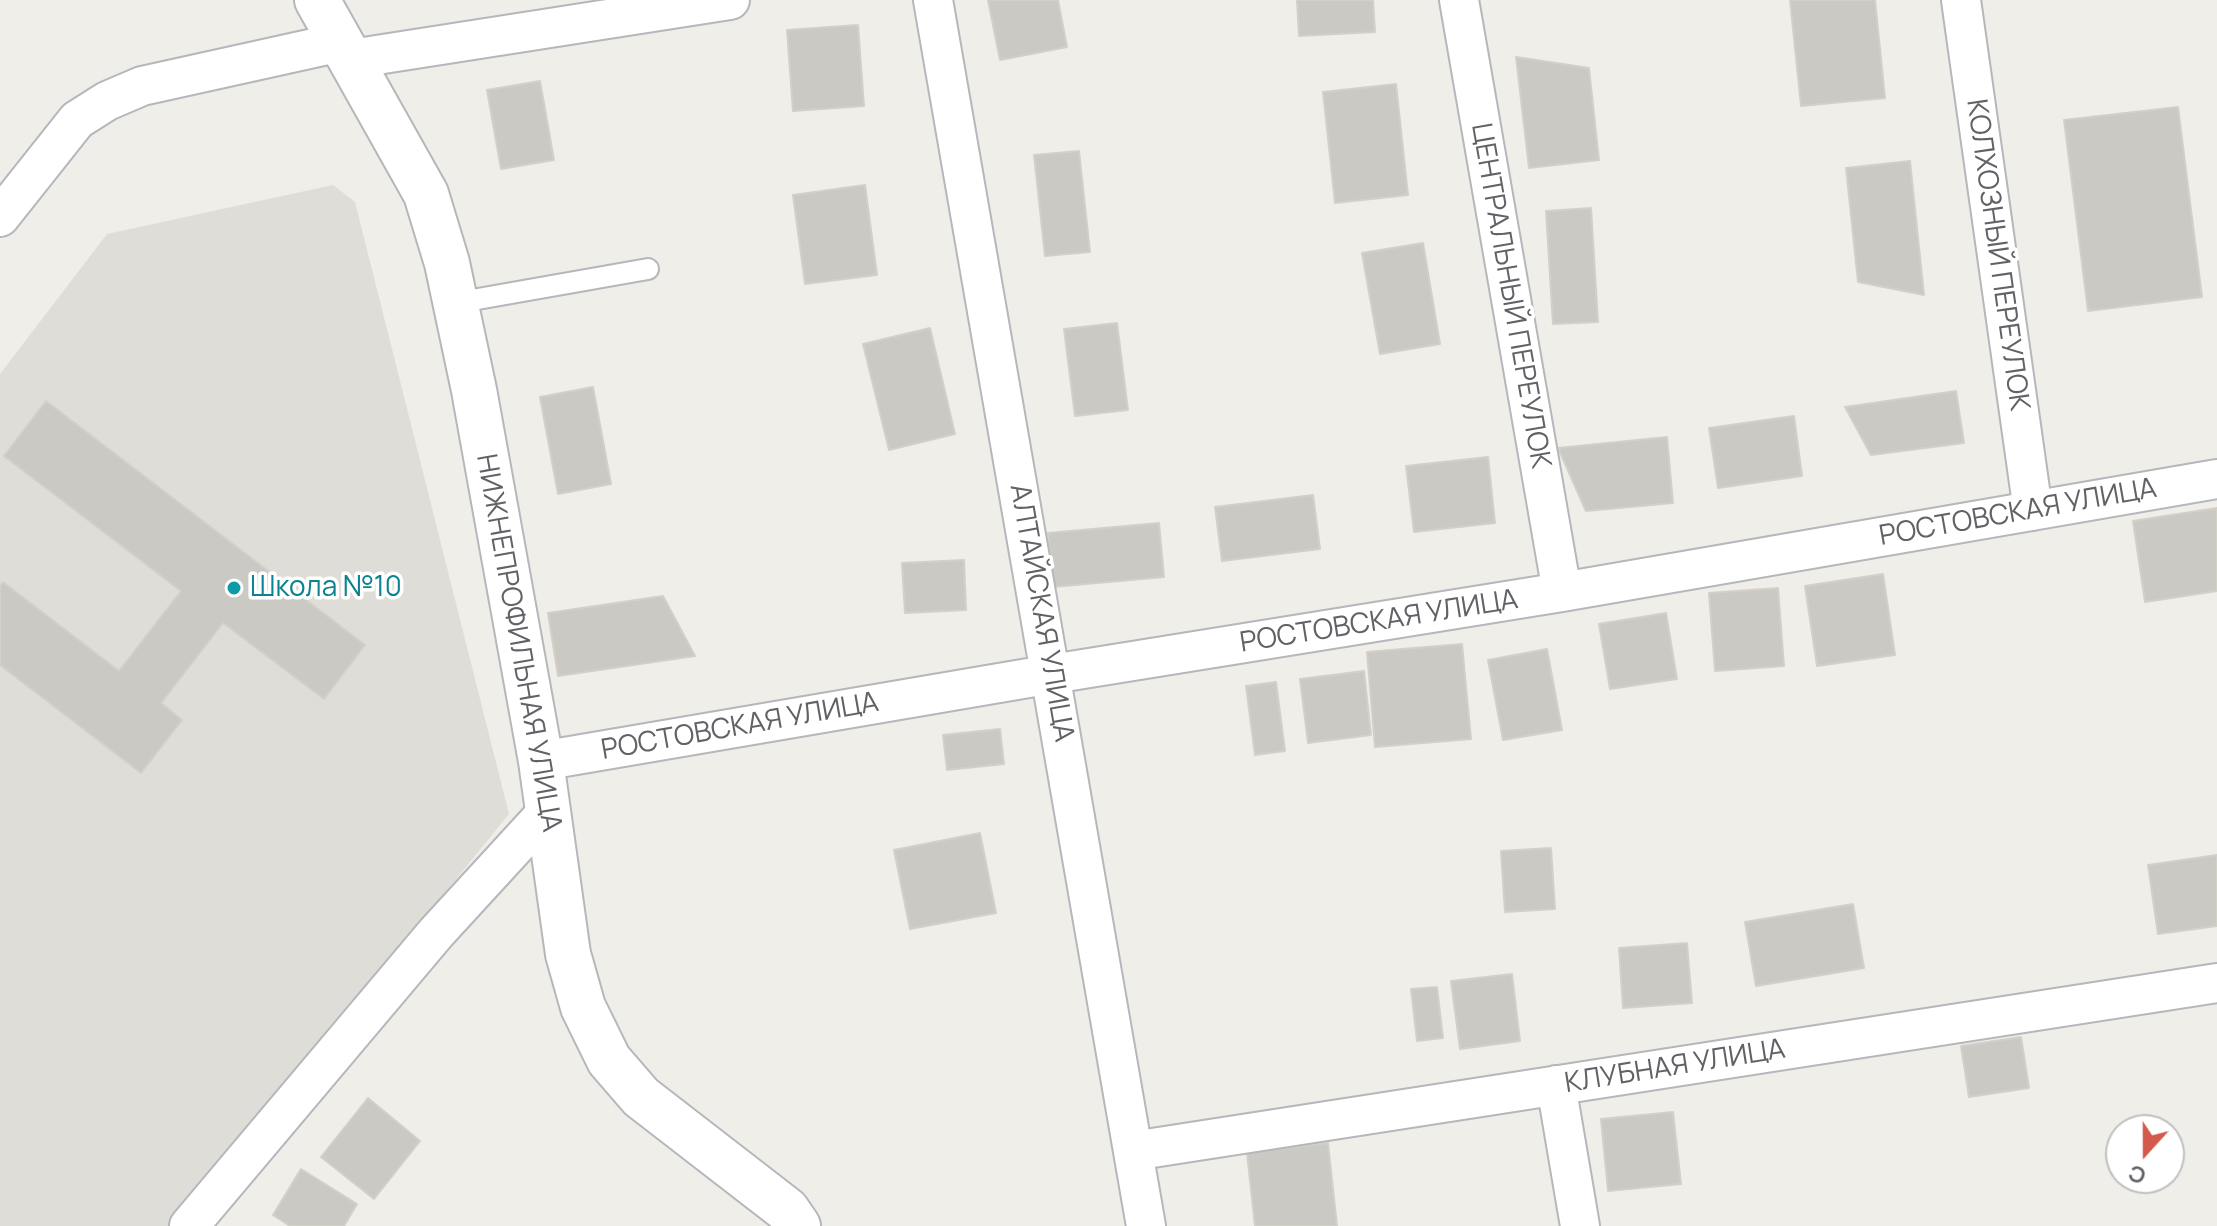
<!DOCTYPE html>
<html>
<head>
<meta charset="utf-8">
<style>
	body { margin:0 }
	#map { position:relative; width:2217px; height:1226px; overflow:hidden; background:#efeee8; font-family:Manrope,sans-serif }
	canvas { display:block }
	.north { position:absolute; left:2105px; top:1114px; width:80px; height:80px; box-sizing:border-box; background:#fff; border:2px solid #bfc0c2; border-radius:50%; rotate:201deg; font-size:22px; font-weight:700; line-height:32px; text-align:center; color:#606266 }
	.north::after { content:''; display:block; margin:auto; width:28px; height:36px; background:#d35a4b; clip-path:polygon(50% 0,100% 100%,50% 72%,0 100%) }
</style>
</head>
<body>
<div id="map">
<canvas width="2217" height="1226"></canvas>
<div class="north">С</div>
</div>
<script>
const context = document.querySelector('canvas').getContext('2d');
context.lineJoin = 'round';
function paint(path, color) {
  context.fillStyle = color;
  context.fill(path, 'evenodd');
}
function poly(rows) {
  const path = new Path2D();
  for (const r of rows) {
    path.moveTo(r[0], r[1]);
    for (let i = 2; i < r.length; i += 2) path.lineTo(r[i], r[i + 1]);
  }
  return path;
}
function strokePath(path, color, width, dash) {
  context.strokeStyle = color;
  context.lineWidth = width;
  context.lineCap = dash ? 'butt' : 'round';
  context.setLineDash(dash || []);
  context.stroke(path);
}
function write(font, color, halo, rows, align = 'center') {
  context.font = font + ' Manrope,sans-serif';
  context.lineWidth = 7;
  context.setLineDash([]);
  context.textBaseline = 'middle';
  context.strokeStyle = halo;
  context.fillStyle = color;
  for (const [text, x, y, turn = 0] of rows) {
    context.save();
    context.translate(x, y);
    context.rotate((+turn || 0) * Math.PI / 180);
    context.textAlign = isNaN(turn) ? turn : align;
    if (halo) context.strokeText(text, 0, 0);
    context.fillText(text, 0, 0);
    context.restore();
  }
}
const education = poly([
	[333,185,355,202,509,814,175,1226,0,1226,0,374,107,234]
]);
const building = poly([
	[988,0,1058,0,1067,47,1000,60,988,0],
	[1297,0,1373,0,1375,32,1299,36,1297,0],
	[1790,0,1875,0,1885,98,1801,106,1790,0],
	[858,25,864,106,793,111,787,30,858,25],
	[1516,57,1589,68,1599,160,1529,168,1516,57],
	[540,81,554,160,501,169,487,90,540,81],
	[1396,84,1408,195,1335,203,1323,92,1396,84],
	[2178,107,2202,297,2088,311,2064,120,2178,107],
	[1079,151,1090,252,1045,256,1034,155,1079,151],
	[1910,161,1924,295,1858,282,1846,168,1910,161],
	[865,185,877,275,805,284,793,195,865,185],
	[1591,208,1598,322,1553,324,1546,211,1591,208],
	[1423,243,1440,344,1380,354,1362,253,1423,243],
	[1117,323,1128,410,1075,416,1064,329,1117,323],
	[930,328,955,434,889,450,863,344,930,328],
	[593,387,611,484,558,494,540,397,593,387],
	[1956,391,1964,443,1871,455,1845,407,1956,391],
	[46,401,365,645,324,699,223,623,161,703,182,720,141,773,0,665,0,586,3,582,119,671,181,591,4,456,46,401],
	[1794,416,1802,476,1718,488,1709,428,1794,416],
	[1667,437,1673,503,1586,511,1558,448,1667,437],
	[1488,457,1495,523,1414,532,1406,466,1488,457],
	[1313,495,1320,549,1222,561,1215,507,1313,495],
	[2217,508,2217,591,2145,602,2133,521,2217,508],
	[1159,523,1164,577,1053,587,1048,533,1159,523],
	[964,560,966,610,905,613,902,563,964,560],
	[1883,574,1895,655,1817,666,1805,586,1883,574],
	[1778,588,1784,666,1715,671,1709,593,1778,588],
	[663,596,695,656,558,676,548,613,663,596],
	[1666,613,1677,679,1610,689,1599,624,1666,613],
	[1462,644,1471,739,1375,747,1367,652,1462,644],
	[1547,649,1562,730,1503,740,1488,660,1547,649],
	[1364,671,1371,735,1308,743,1300,679,1364,671],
	[1276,682,1285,751,1255,755,1246,686,1276,682],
	[1000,729,1004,764,947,770,943,735,1000,729],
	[980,833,996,913,910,929,894,850,980,833],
	[1551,848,1555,909,1505,912,1501,851,1551,848],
	[2217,855,2217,926,2158,934,2148,865,2217,855],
	[1853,904,1864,968,1756,986,1745,922,1853,904],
	[1687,943,1692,1003,1623,1008,1619,948,1687,943],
	[1512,974,1520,1041,1460,1049,1451,981,1512,974],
	[1437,987,1443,1038,1417,1041,1411,989,1437,987],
	[2021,1037,2029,1088,1969,1097,1961,1046,2021,1037],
	[368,1098,420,1141,374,1199,321,1157,368,1098],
	[1673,1112,1681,1184,1608,1191,1601,1119,1673,1112],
	[1328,1143,1337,1226,1255,1226,1247,1153,1328,1143],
	[301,1169,357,1204,344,1226,290,1226,273,1215,301,1169]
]);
const service = poly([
	[455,303,648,269]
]);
const minor = poly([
	[933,0,1146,1226],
	[1459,0,1562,592],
	[1961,0,2033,511],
	[351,59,730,0],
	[0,217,77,120,107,101,142,86,341,42],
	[541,761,1052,674,1562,592,2217,479],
	[1556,1085,1580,1226],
	[1133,1151,2217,983],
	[189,1226,436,933,547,812]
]);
const tertiary = poly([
	[317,0,426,194,447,263,474,390,541,761,568,954,583,1007,609,1060,641,1097,787,1210,798,1226]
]);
const markers = [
	[234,588,8,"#0f9aa8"]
];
const streetNames = [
	["КОЛХОЗНЫЙ ПЕРЕУЛОК",1997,255,82],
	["ЦЕНТРАЛЬНЫЙ ПЕРЕУЛОК",1510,296,80],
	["РОСТОВСКАЯ УЛИЦА",2018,513,-10],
	["АЛТАЙСКАЯ УЛИЦА",1041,613,80],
	["РОСТОВСКАЯ УЛИЦА",1379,622,-9],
	["НИЖНЕПРОФИЛЬНАЯ УЛИЦА",518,643,80],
	["РОСТОВСКАЯ УЛИЦА",740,727,-10],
	["КЛУБНАЯ УЛИЦА",1675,1067,-9]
];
const cultureNames = [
	["Школа №10",250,588]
];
paint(education, '#dfddd7');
paint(building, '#cbc9c4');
strokePath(building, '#d3d0c7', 2);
strokePath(service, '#b5b7bb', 24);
strokePath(minor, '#b5b7bb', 42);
strokePath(tertiary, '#b5b7bb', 48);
strokePath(service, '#fff', 20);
strokePath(minor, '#fff', 38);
strokePath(tertiary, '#fff', 44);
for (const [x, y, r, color] of markers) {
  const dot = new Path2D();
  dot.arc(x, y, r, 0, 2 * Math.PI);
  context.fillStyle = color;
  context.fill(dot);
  strokePath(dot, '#fff', 3);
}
write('28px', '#606266', '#fff', streetNames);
write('28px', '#0d838f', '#fff', cultureNames, 'left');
</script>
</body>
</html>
